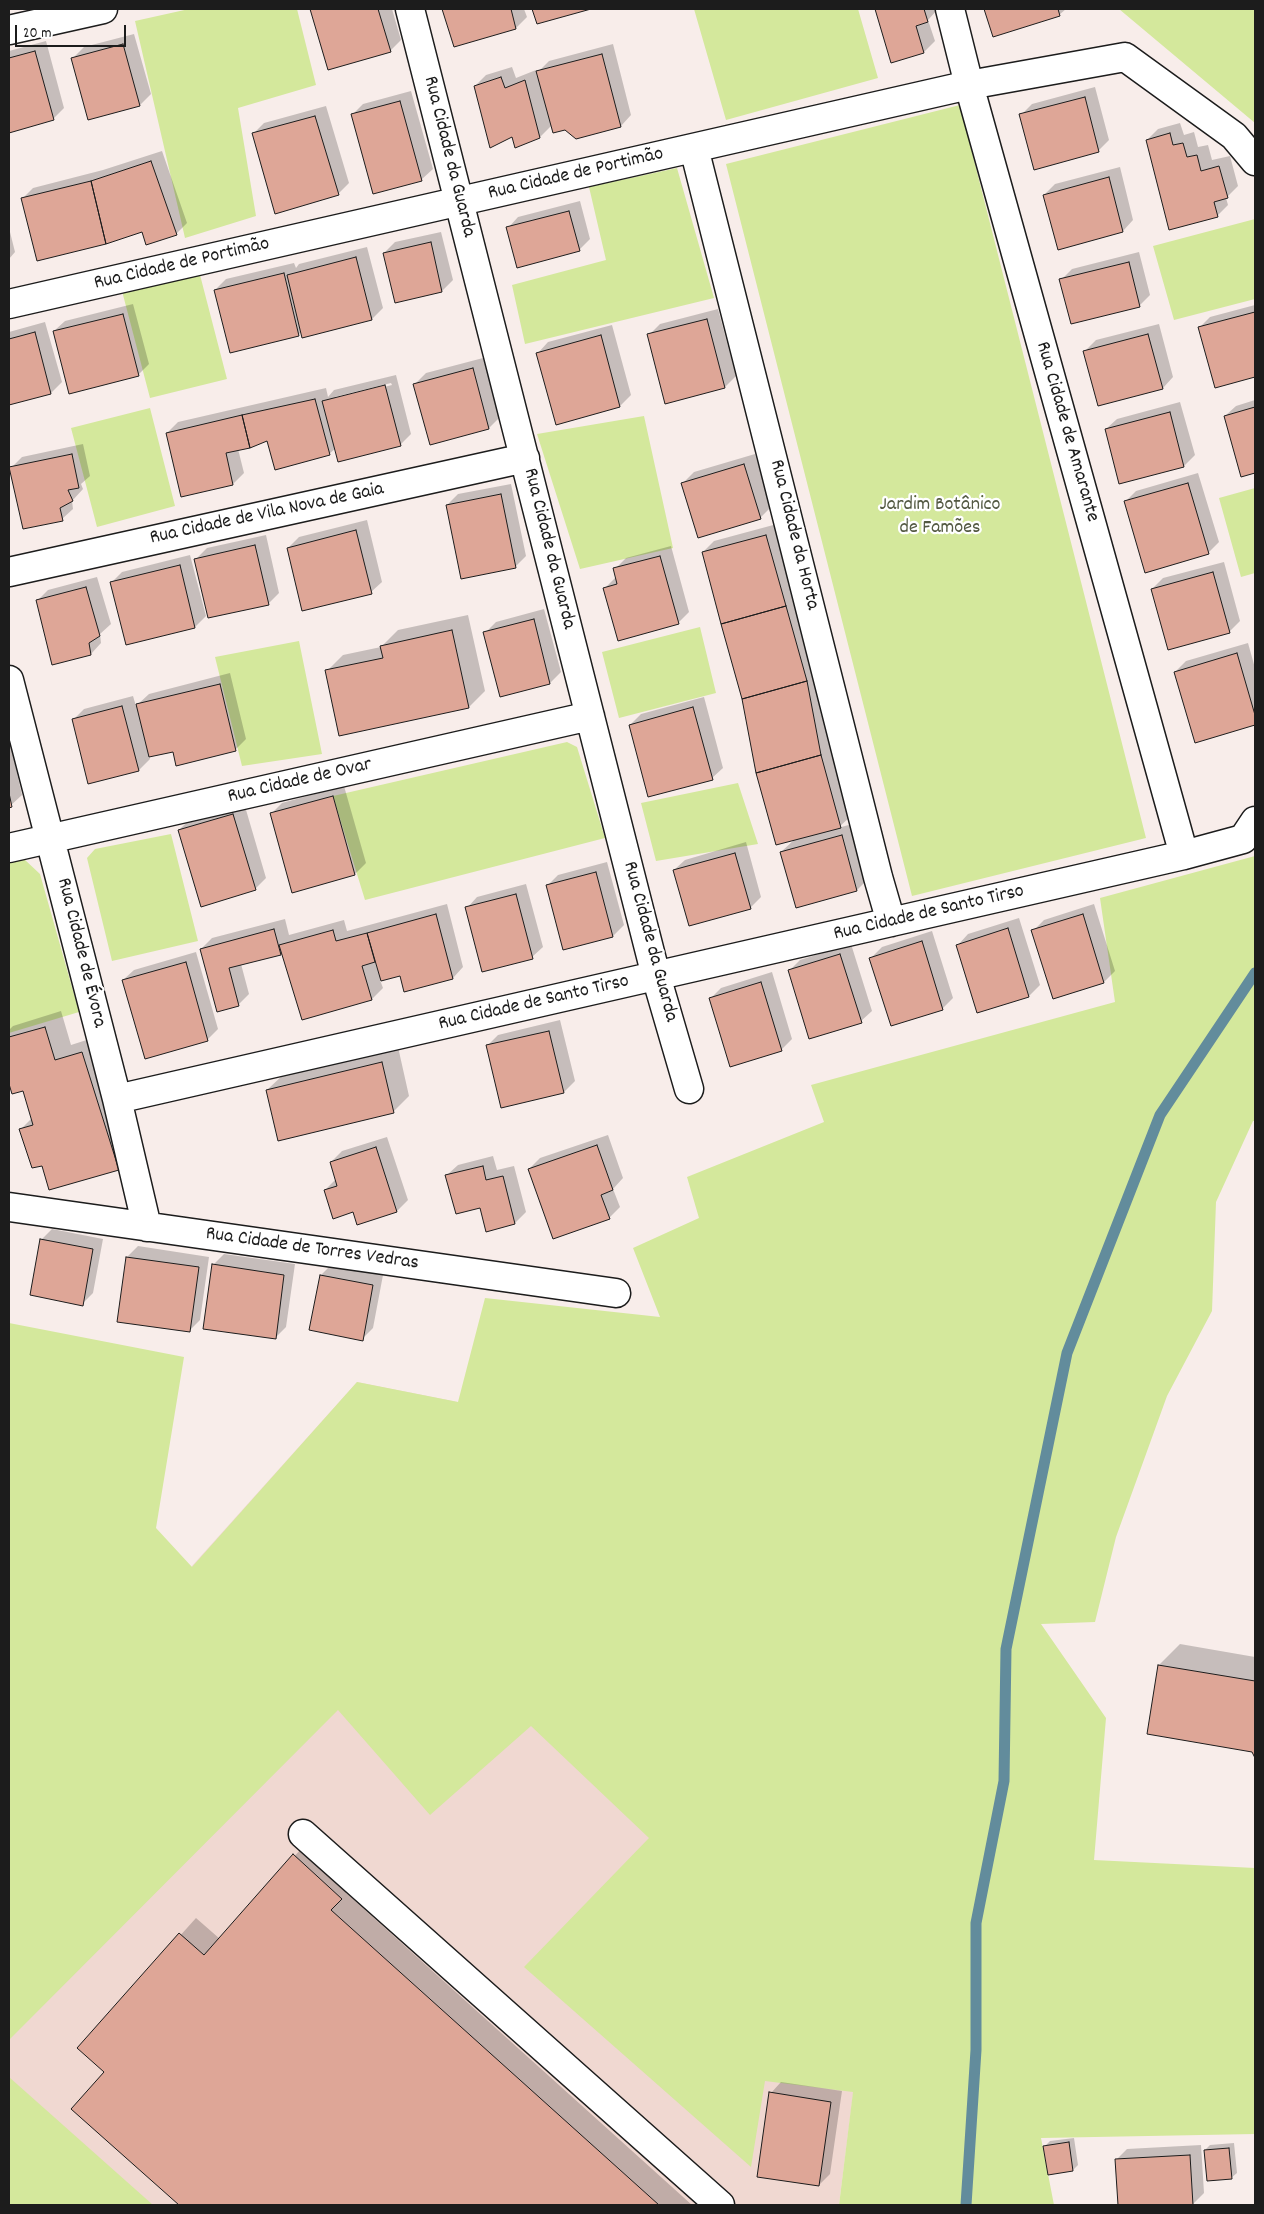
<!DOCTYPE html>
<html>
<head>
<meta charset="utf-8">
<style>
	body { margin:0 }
	#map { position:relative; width:1264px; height:2214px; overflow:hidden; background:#f8edea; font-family:Dekko,sans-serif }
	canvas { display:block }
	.frame { position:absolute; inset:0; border:10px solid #1c1c1c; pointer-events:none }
	.scale { position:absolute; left:15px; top:25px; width:111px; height:22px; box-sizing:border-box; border:2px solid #1c1c1c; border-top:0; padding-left:6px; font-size:15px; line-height:18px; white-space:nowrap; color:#1c1c1c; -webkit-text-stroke:4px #fff; paint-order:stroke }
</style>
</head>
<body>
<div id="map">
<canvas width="1264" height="2214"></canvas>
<div class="frame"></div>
<div class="scale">20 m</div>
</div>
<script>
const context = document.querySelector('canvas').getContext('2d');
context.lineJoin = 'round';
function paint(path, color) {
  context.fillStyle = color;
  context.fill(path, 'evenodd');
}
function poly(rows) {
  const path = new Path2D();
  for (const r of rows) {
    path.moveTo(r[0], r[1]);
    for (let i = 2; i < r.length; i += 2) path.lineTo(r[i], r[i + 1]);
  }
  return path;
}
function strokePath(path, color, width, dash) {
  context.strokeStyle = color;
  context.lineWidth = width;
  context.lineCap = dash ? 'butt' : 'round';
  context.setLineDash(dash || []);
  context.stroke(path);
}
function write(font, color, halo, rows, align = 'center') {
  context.font = font + ' Dekko,sans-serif';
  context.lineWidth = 4.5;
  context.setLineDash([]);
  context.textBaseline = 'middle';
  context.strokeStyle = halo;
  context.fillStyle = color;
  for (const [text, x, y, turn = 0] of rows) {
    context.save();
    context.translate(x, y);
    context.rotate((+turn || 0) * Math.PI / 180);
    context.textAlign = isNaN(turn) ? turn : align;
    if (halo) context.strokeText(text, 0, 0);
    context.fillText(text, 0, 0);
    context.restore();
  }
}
const built = poly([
	[357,1382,458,1402,927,1513,839,2205,9,2205,9,1770]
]);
const green = poly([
	[189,9,297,9,316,85,238,108,256,216,185,238,135,21],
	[694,9,858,9,878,78,726,120],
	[1119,9,1255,9,1255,123],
	[960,105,1146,838,912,896,726,164],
	[677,168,714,298,525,344,512,285,606,260,589,187],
	[1255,219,1255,299,1174,320,1153,246],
	[199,271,227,379,150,398,122,291],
	[150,408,175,506,97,527,71,428],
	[644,416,673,548,580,569,537,434],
	[1255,488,1255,573,1241,577,1219,498],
	[700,627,716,693,619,718,602,652],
	[299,641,322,754,242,766,215,657],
	[567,742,577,747,605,838,365,900,333,796],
	[738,783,758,844,656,861,641,803],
	[171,834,198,941,112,961,87,858,95,849],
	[1255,856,1255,1121,1253,1121,1216,1202,1212,1311,1167,1396,1116,1537,1095,1622,1041,1624,1106,1718,1094,1860,1255,1868,1255,2134,1041,2138,1054,2205,839,2205,853,2092,765,2081,751,2167,524,1967,649,1838,531,1726,430,1815,338,1710,9,2040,9,1323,184,1357,156,1528,192,1567,357,1382,458,1402,485,1298,660,1317,633,1248,699,1218,687,1177,824,1122,811,1085,1115,1002,1100,898],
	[24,859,40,874,79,1012,9,1033,9,862],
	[9,2077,153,2205,9,2205]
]);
const shadow = poly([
	[311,9,392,9,401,40,390,51,328,68],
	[443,9,524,9,527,17,516,28,454,46],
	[534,9,587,9,538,22],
	[876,9,938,9,928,20,935,41,924,52,892,61],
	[985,9,1066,9,1059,15,994,35],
	[134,34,151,94,140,105,73,58,84,47],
	[46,41,64,108,53,119,9,131,9,51],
	[613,44,631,115,621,126,565,128,552,125,540,137,513,136,475,86,486,75,512,67,516,78,536,70,537,73,549,61],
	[1095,87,1109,140,1098,151,1021,115,1032,104],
	[411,91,433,169,422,179,374,193,352,115,363,104],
	[326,106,349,183,338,194,253,134,264,123],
	[1180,123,1184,135,1194,132,1198,147,1208,145,1212,160,1230,156,1238,186,1226,198,1228,205,1217,216,1147,140,1158,129],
	[162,151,187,223,176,234,142,230,22,199,33,188,103,170],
	[1120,167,1133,220,1123,231,1044,195,1055,184],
	[580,201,590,239,579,250,508,228,518,217],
	[9,228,15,252,9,259],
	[441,232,453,280,442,291,384,253,395,242],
	[367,247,383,308,372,319,303,336,302,331,299,334,215,290,226,279,294,263,296,268,299,264],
	[1139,252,1150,295,1139,306,1061,280,1072,269],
	[133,304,149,364,138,375,54,331,65,321],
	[1255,305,1255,376,1216,387,1199,328,1210,317],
	[718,309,736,376,725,387,649,335,660,324],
	[45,322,62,382,51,393,9,404,9,332],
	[1159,324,1173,377,1163,388,1085,351,1096,340],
	[612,325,631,395,620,406,538,353,548,342],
	[483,358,500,417,489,428,431,443,415,384,426,373],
	[396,375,411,434,400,445,336,448,329,454,268,439,238,449,244,473,233,484,182,495,167,433,178,422,326,388,328,397,334,390],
	[391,383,392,385,335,399,335,397],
	[1255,400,1255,472,1242,475,1225,416,1236,406],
	[1180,402,1195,455,1184,466,1120,482,1106,429,1117,419],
	[83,444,90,476,81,484,83,489,72,501,73,509,62,519,11,468,22,457],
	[755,454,771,507,760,518,683,483,694,472],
	[1198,473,1219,542,1208,553,1125,502,1136,491],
	[511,484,526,556,515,567,447,505,458,494],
	[367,520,382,582,371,592,288,548,299,537],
	[777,524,851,816,838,828,852,824,868,879,857,890,797,906,781,852,795,839,743,698,703,552,714,541],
	[266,535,279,593,268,604,196,559,207,548],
	[671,546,689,612,678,623,605,588,616,577,615,569,626,558],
	[190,555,206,616,195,627,127,644,111,583,122,572],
	[1224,562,1240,621,1229,632,1152,589,1163,578],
	[97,577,111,624,100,634,101,643,91,654,37,601,48,590],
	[544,609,561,672,550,683,501,695,485,633,496,622],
	[468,615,485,691,469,707,327,671,343,655,381,647,398,630],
	[1248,643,1255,668,1255,724,1195,742,1175,672,1186,661],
	[230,673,246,739,235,750,174,750,149,756,150,759,139,770,73,720,84,709,133,696,136,706,149,694],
	[704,697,723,768,712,778,630,725,641,714],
	[9,738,22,795,9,807],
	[344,786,366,863,355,874,271,814,282,803],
	[244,803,266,878,255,889,179,830,190,819],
	[746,842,761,897,750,908,674,870,685,860],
	[607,862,624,925,613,936,547,886,558,875],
	[526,884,543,947,532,957,467,908,477,897],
	[447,904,463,967,453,978,401,974,380,980,383,988,372,999,303,1019,282,953,241,964,249,994,238,1005,201,949,212,938,285,919,289,935,344,920,347,931],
	[1094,904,1115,971,1104,982,1053,998,1033,931,1044,920],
	[1019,918,1040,985,1029,996,978,1011,958,945,968,934],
	[932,931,953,998,942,1009,871,958,882,947],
	[851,944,872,1011,861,1021,790,970,800,960],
	[196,952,218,1029,207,1040,123,980,134,970],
	[772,972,792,1039,781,1050,710,999,721,988],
	[61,1011,71,1045,99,1036,134,1152,118,1169,21,1129,32,1118,24,1089,13,1092,9,1080,9,1030,13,1026],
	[560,1020,575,1081,564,1092,487,1046,498,1035],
	[398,1047,409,1096,393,1112,267,1090,284,1074],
	[608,1135,623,1178,613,1189,620,1207,609,1218,529,1169,540,1158],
	[387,1137,408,1200,397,1211,354,1211,325,1190,336,1179,331,1162,342,1151],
	[493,1156,497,1170,514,1166,526,1212,515,1223,481,1207,447,1175,458,1165],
	[52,1229,103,1239,93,1293,82,1304,41,1240],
	[138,1246,209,1257,200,1320,189,1331,119,1321,127,1257],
	[224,1254,295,1264,286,1327,275,1338,213,1265],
	[332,1264,383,1275,373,1328,362,1339,321,1275],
	[1180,1644,1255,1657,1255,1755,1159,1665],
	[310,1839,357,1882,346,1893,692,2205,180,2205,73,2109,106,2072,79,2048,196,1918,220,1939],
	[781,2082,842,2091,830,2174,819,2185,771,2093],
	[1074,2138,1078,2165,1073,2170,1044,2147,1050,2141],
	[1234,2143,1237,2173,1231,2178,1205,2150,1210,2145],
	[1201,2145,1204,2193,1193,2204,1119,2205,1116,2160,1127,2149]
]);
const stream = poly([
	[966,2205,976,2050,976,1923,1004,1781,1006,1649,1067,1353,1160,1115,1255,973]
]);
const building = poly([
	[310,9,378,9,391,52,328,70,310,9],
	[442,9,511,9,516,29,454,47,442,9],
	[532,9,591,9,537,24,532,9],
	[875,9,924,9,928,22,916,26,924,53,891,63,875,9],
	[984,9,1058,9,1060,16,993,37,984,9],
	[123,44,140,106,88,120,71,58,123,44],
	[35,51,54,120,9,133,9,58,35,51],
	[602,54,621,127,576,139,565,130,553,133,536,71,602,54],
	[501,77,505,88,525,80,540,138,515,148,512,137,490,148,474,86,501,77],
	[1085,97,1099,152,1034,170,1019,114,1085,97],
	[400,101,422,181,373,194,351,114,400,101],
	[315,116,339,195,275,214,252,133,315,116],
	[1170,133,1173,145,1183,143,1187,157,1197,155,1201,171,1219,166,1228,198,1214,202,1218,217,1169,230,1146,140,1170,133],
	[151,161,177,235,146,245,142,232,106,244,91,181,151,161],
	[1109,177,1123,232,1058,250,1043,195,1109,177],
	[91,181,106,244,37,261,21,198,91,181],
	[569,211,580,251,517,268,506,227,569,211],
	[431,242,442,292,395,303,383,253,431,242],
	[356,257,372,320,302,338,287,275,356,257],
	[1129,262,1140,307,1071,324,1059,279,1129,262],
	[284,273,299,336,230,353,214,290,284,273],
	[1255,312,1255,377,1215,388,1198,327,1255,312],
	[123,314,139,376,69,394,53,331,123,314],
	[707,319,725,388,665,404,647,334,707,319],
	[35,332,51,394,9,405,9,339,35,332],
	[1148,334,1163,389,1098,406,1083,351,1148,334],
	[601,335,620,407,556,425,536,353,601,335],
	[473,368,489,429,430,445,413,384,473,368],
	[385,385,401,446,338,462,322,401,385,385],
	[315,399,330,455,275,470,267,441,250,448,242,415,315,399],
	[1255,407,1255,473,1241,477,1224,416,1255,407],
	[1170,412,1184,467,1119,484,1105,429,1170,412],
	[242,415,250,448,226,453,233,485,181,497,166,433,242,415],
	[72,454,79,488,68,490,73,501,60,508,63,521,23,529,9,467,72,454],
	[744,464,761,519,698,538,681,483,744,464],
	[1188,483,1209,554,1145,573,1124,501,1188,483],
	[501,494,516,568,461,579,446,505,501,494],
	[356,530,372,594,302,611,287,548,356,530],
	[766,535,786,606,721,624,702,552,766,535],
	[255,545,269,605,208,618,194,559,255,545],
	[660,556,679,624,618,641,603,588,617,584,613,568,660,556],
	[180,565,195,628,126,645,110,582,180,565],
	[1213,572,1230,633,1168,650,1151,589,1213,572],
	[86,587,100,636,89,643,91,655,52,665,36,600,86,587],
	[786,606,807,681,742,699,721,624,786,606],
	[534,619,550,684,500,697,483,632,534,619],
	[452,630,469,708,339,736,325,670,383,658,380,646,452,630],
	[1237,653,1255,715,1255,725,1195,743,1174,672,1237,653],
	[807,681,821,755,756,773,742,699,807,681],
	[220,684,236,751,176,766,173,752,149,757,136,704,220,684],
	[122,706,139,771,88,784,72,719,122,706],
	[693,707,713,780,648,797,629,725,693,707],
	[821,755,841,828,776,845,756,773,821,755],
	[9,793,12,807,9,808,9,793],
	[333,796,355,875,292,893,270,813,333,796],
	[233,814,256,890,201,907,178,830,233,814],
	[842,835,857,891,796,908,780,852,842,835],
	[735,853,751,909,689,926,673,870,735,853],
	[596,872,613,937,563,950,546,885,596,872],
	[516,894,533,959,482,972,465,907,516,894],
	[436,914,453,979,404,992,400,976,381,981,367,933,436,914],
	[1083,914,1104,983,1053,999,1031,930,1083,914],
	[1008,928,1029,997,977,1013,956,945,1008,928],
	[274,929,281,955,229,968,239,1006,217,1012,200,949,274,929],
	[333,930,336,941,367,933,375,962,362,966,372,1000,302,1020,279,945,333,930],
	[922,941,943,1010,891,1026,869,958,922,941],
	[840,954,862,1023,809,1039,788,970,840,954],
	[186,962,208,1041,145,1059,122,980,186,962],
	[761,982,782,1051,730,1067,709,998,761,982],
	[45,1027,55,1060,82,1052,119,1170,49,1190,42,1166,32,1168,19,1129,33,1125,23,1091,12,1094,9,1084,9,1037,45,1027],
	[549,1031,564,1093,501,1108,486,1045,549,1031],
	[382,1062,394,1113,278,1141,266,1090,382,1062],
	[597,1145,613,1190,601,1195,610,1219,553,1239,528,1169,597,1145],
	[376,1147,397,1212,357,1225,353,1212,333,1219,324,1190,337,1186,330,1162,376,1147],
	[483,1166,486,1180,503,1176,515,1224,486,1232,480,1208,456,1214,445,1175,483,1166],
	[40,1239,93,1249,83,1306,30,1295,40,1239],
	[126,1257,199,1267,190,1332,117,1322,126,1257],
	[212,1264,284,1275,276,1339,203,1329,212,1264],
	[320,1275,373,1285,363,1341,309,1330,320,1275],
	[1158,1665,1255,1681,1255,1758,1252,1752,1147,1734,1158,1665],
	[293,1854,342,1899,331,1910,659,2205,179,2205,71,2109,104,2072,77,2048,179,1933,204,1955,293,1854],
	[769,2092,831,2102,819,2186,757,2177,769,2092],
	[1069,2142,1073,2171,1048,2175,1043,2146,1069,2142],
	[1229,2148,1232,2179,1207,2181,1204,2150,1229,2148],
	[1190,2155,1193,2205,1118,2205,1115,2159,1190,2155]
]);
const minor = poly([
	[410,9,656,976,689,1089],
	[950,9,969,85,1184,855],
	[9,30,103,9],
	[694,148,878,877,891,922],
	[9,304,969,85,1125,57,1234,136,1255,161],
	[9,572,525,458],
	[9,680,117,1099,147,1227],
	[9,848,590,716],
	[117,1099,1184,855,1243,839,1255,821],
	[9,1207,616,1293],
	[303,1834,720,2205]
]);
const streetNames = [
	["Rua Cidade da Guarda",448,157,76],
	["Rua Cidade de Portimão",576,175,-13],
	["Rua Cidade de Portimão",182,265,-13],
	["Rua Cidade de Amarante",1066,432,74],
	["Rua Cidade de Vila Nova de Gaia",267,515,-12],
	["Rua Cidade da Horta",793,535,76],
	["Rua Cidade da Guarda",548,549,76],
	["Rua Cidade de Ovar",300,782,-13],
	["Rua Cidade de Santo Tirso",929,914,-13],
	["Rua Cidade da Guarda",649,942,75],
	["Rua Cidade de Évora",80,953,76],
	["Rua Cidade de Santo Tirso",534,1004,-13],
	["Rua Cidade de Torres Vedras",312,1250,8]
];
const parkNames = [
	["Jardim Botânico",940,506],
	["de Famões",940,529]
];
paint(built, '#f0d8d1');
paint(green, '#d4e89c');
paint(shadow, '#0003');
strokePath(stream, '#628c9c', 11);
paint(building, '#dea697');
strokePath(building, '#1c1c1c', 1);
strokePath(minor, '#1c1c1c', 31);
strokePath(minor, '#fff', 28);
write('20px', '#1c1c1c', '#fff', streetNames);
write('20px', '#535942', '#fff', parkNames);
</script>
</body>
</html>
